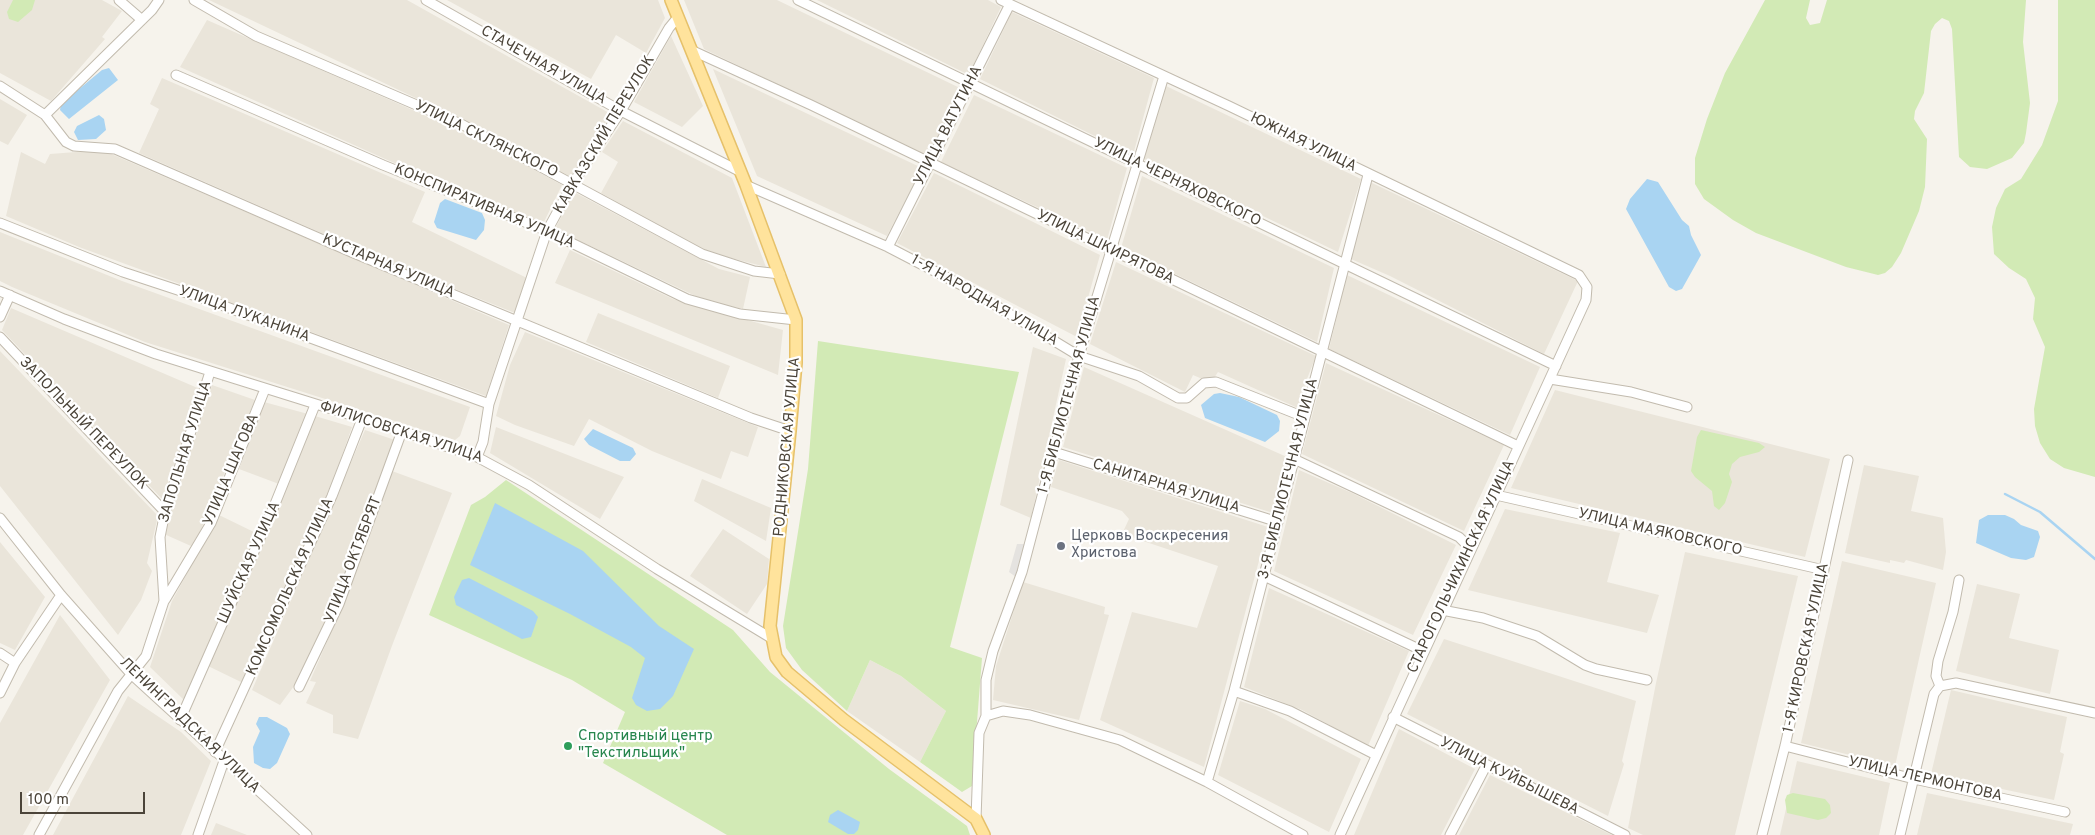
<!DOCTYPE html>
<html>
<head>
<meta charset="utf-8">
<style>
	body { margin:0 }
	#map { position:relative; width:2095px; height:835px; overflow:hidden; background:#f6f3ec; font-family:Overpass,sans-serif }
	canvas { display:block }
	.scale { position:absolute; left:20px; top:792px; width:125px; height:22px; box-sizing:border-box; border:2px solid #4b4439; border-top:0; padding-left:6px; font-size:15px; line-height:18px; white-space:nowrap; color:#4b4439; -webkit-text-stroke:4px #fff; paint-order:stroke }
</style>
</head>
<body>
<div id="map">
<canvas width="2095" height="835"></canvas>
<div class="scale">100 m</div>
</div>
<script>
const context = document.querySelector('canvas').getContext('2d');
context.lineJoin = 'round';
function paint(path, color) {
  context.fillStyle = color;
  context.fill(path, 'evenodd');
}
function poly(rows) {
  const path = new Path2D();
  for (const r of rows) {
    path.moveTo(r[0], r[1]);
    for (let i = 2; i < r.length; i += 2) path.lineTo(r[i], r[i + 1]);
  }
  return path;
}
function strokePath(path, color, width, dash) {
  context.strokeStyle = color;
  context.lineWidth = width;
  context.lineCap = dash ? 'butt' : 'round';
  context.setLineDash(dash || []);
  context.stroke(path);
}
function write(font, color, halo, rows, align = 'center') {
  context.font = font + ' Overpass,sans-serif';
  context.lineWidth = 4.5;
  context.setLineDash([]);
  context.textBaseline = 'middle';
  context.strokeStyle = halo;
  context.fillStyle = color;
  for (const [text, x, y, turn = 0] of rows) {
    context.save();
    context.translate(x, y);
    context.rotate((+turn || 0) * Math.PI / 180);
    context.textAlign = isNaN(turn) ? turn : align;
    if (halo) context.strokeText(text, 0, 0);
    context.fillText(text, 0, 0);
    context.restore();
  }
}
const residential = poly([
	[0,0,102,0,122,11,102,37,105,39,51,101,0,73],
	[209,0,407,0,611,114,571,177,441,110],
	[447,0,658,0,665,18,646,53,616,35,591,79],
	[684,0,777,0,962,89,927,156,704,49],
	[817,0,988,0,1001,7,969,75],
	[1012,12,1154,78,1133,155,980,79],
	[207,20,415,111,491,146,562,185,543,224,392,162,180,67],
	[671,36,703,106,682,127,634,102],
	[713,69,922,168,887,236,757,176],
	[162,78,425,192,412,222,527,278,515,313,383,260,139,153,159,109,150,104],
	[1166,86,1361,179,1338,252,1144,159],
	[974,95,1127,168,1107,240,941,162],
	[0,99,27,115,8,145,0,141],
	[623,121,732,178,766,267,719,255,691,244,601,193,618,162,602,152],
	[102,150,509,325,486,396,79,247,6,216,21,152,45,164,50,154],
	[934,173,1100,255,1077,337,897,243],
	[1142,176,1334,268,1317,342,1121,248],
	[1370,182,1578,281,1544,354,1390,276,1351,259],
	[574,192,719,269,750,277,743,309,706,301,555,229],
	[0,232,122,281,470,407,460,436,455,440,145,342,12,287,0,281],
	[570,250,673,299,783,330,778,375,555,283],
	[1116,262,1316,356,1305,384,1300,409,1218,372,1214,378,1207,381,1193,375,1185,392,1090,344],
	[1347,275,1540,367,1510,435,1329,349],
	[11,308,200,389,162,499,2,330],
	[598,313,730,366,718,398,586,342],
	[525,332,758,427,748,457,731,451,721,479,652,451,589,419,574,446,515,425,496,416,510,365],
	[1033,347,1066,359,1031,518,1000,505],
	[0,351,158,516,147,563,152,571,141,600,118,635,0,486],
	[1326,363,1504,445,1464,531,1302,454],
	[1084,367,1287,457,1273,513,1063,447],
	[212,385,255,400,200,532,191,546,164,534],
	[1555,390,1830,459,1805,557,1511,488],
	[264,402,308,414,279,484,239,469],
	[315,416,352,427,334,478,243,683,208,666],
	[496,427,624,477,600,519,490,453],
	[365,430,395,440,335,607,300,678,280,705,252,690],
	[1059,460,1268,527,1204,767,1100,720,1132,612,1197,628,1218,566,1122,534,1129,519,1122,511,1051,487],
	[1864,465,1919,476,1911,511,1943,518,1946,552,1943,570,1906,560,1904,563,1890,560,1890,563,1845,553],
	[1299,470,1352,493,1456,545,1413,635,1274,571],
	[392,471,452,493,393,643,358,739,333,733,333,715,306,703,316,682,310,681,345,600],
	[702,479,771,508,766,541,694,501],
	[1505,509,1620,533,1607,582,1659,595,1647,633,1468,590],
	[219,515,258,534,185,701,150,667,172,601],
	[723,529,769,559,767,584,747,614,690,576],
	[0,542,45,597,15,650,0,643],
	[1685,552,1798,576,1735,835,1643,835,1628,828,1656,683],
	[1842,561,1936,583,1895,766,1801,743],
	[1023,582,1105,607,1104,614,1109,615,1079,720,993,700,996,666],
	[1977,584,2020,594,2009,638,2059,650,2050,694,1956,671],
	[1269,588,1409,651,1368,746,1302,710,1244,687],
	[60,615,110,680,23,835,0,835,0,723],
	[1444,639,1636,701,1622,761,1624,764,1608,816,1407,714],
	[870,660,901,676,946,711,920,762,847,711],
	[1951,690,2067,717,2060,752,2064,754,2054,800,1931,774],
	[128,696,181,732,211,761,181,835,53,835],
	[1240,701,1265,709,1361,759,1329,832,1218,775],
	[1399,729,1475,769,1441,835,1354,835],
	[1797,761,1890,783,1879,835,1780,835],
	[1490,775,1612,835,1459,835],
	[1927,793,2073,824,2070,835,1917,835],
	[216,823,247,835,211,835]
]);
const green = poly([
	[13,0,35,0,32,10,18,22,9,19,7,12],
	[1765,0,1810,0,1806,18,1810,25,1820,23,1827,0,2026,0,2023,42,2030,103,2026,133,2024,143,2012,158,1987,169,1970,167,1959,157,1952,29,1949,21,1942,18,1935,24,1931,31,1924,93,1915,111,1914,119,1927,139,1925,187,1919,211,1901,253,1892,267,1885,273,1878,275,1846,267,1756,233,1733,220,1704,199,1695,184,1695,158,1707,119,1725,73],
	[2058,0,2095,0,2095,477,2064,468,2050,459,2040,443,2035,426,2034,409,2045,347,2033,319,2035,298,2026,279,2009,268,1994,254,1992,227,1996,208,2005,189,2021,179,2042,145,2058,101],
	[818,341,1019,372,950,647,982,658,972,786,962,792,920,762,946,711,901,676,870,660,847,711,802,670,786,648,783,626,808,469],
	[1701,430,1759,443,1765,447,1759,452,1740,457,1732,464,1729,474,1732,482,1725,503,1719,510,1714,506,1712,491,1695,477,1691,471,1697,437],
	[506,480,733,630,770,672,889,769,967,826,970,835,727,835,603,763,625,712,572,680,429,615,471,505,485,497],
	[1793,793,1825,799,1830,805,1831,813,1826,818,1818,820,1787,813,1785,800,1787,795]
]);
const parking = poly([
	[1017,544,1030,544,1020,580,1009,572]
]);
const water = poly([
	[109,68,118,80,69,119,60,110,61,104,102,70],
	[99,115,104,119,106,130,96,139,78,140,74,132,77,126],
	[1647,179,1658,182,1682,220,1689,226,1691,235,1701,255,1682,289,1676,291,1669,287,1626,209,1630,199],
	[445,199,482,213,485,220,484,230,476,240,437,228,434,222,440,203],
	[1220,393,1239,397,1277,415,1280,421,1279,431,1265,442,1205,418,1201,405,1214,394],
	[593,429,633,448,636,454,630,461,620,461,589,445,584,439],
	[495,503,583,551,659,626,694,649,673,696,660,709,647,711,636,705,632,698,645,658,631,647,570,614,470,565],
	[1988,515,2005,515,2014,519,2021,525,2038,531,2040,537,2034,557,2026,560,2011,558,1976,543,1979,520],
	[469,578,533,611,538,617,531,637,522,639,456,605,454,597,462,580],
	[259,717,267,717,287,728,290,734,277,763,270,769,263,768,254,763,253,747,260,731,256,724],
	[838,810,860,822,858,830,854,834,848,834,828,822,830,815]
]);
const stream = poly([
	[2005,494,2040,512,2095,559]
]);
const minor = poly([
	[119,0,142,20],
	[194,0,256,36,463,125,702,254,754,271,780,274],
	[426,0,621,111,741,172],
	[798,0,1556,366],
	[1001,0,1229,106,1579,275,1587,287,1586,300,1340,835],
	[691,50,811,105,1518,446],
	[176,75,383,165,547,231,687,299,740,314,796,320],
	[0,86,45,115,66,142,74,146,115,149,351,252,751,418,790,431],
	[45,115,152,10,159,0],
	[746,185,888,247,967,288,1079,356,1139,376,1178,398,1187,398,1204,383,1216,382,1304,417],
	[0,223,123,272,205,299,489,404],
	[888,247,1010,4],
	[0,291,64,319,156,354,402,431,477,457,529,485,657,569,771,638],
	[0,317,10,295],
	[0,337,165,512],
	[1550,379,1631,392,1687,407],
	[1054,452,1278,522],
	[477,457,483,442,489,404,547,231,573,183,621,111,669,28,678,17],
	[1294,459,1459,537,1471,549],
	[1496,495,1824,570],
	[0,518,61,595,132,675,307,835],
	[1264,576,1423,651],
	[165,600,211,523,265,389],
	[1442,610,1483,618,1537,636,1585,665,1596,669,1647,680],
	[0,653,15,663],
	[1940,686,1956,683,2095,713],
	[1940,686,1936,676,1938,661,1953,612,1959,580],
	[299,687,339,604,402,431],
	[1234,691,1290,711,1376,755],
	[0,693,15,663,61,595],
	[986,716,986,680,993,651,1022,572,1079,356,1164,76],
	[986,716,1003,711,1030,715,1120,740,1207,782,1303,835],
	[1393,717,1625,835],
	[180,720,275,504,315,405],
	[1785,746,1914,779,2065,812],
	[215,752,332,496,362,419],
	[1207,782,1234,691,1368,175],
	[976,819,979,733,986,716],
	[39,835,118,691,146,656,164,601,160,537,165,512,210,372],
	[198,835,224,761],
	[1450,835,1486,766],
	[1762,835,1785,746,1848,460],
	[1900,835,1934,694,1940,686]
]);
const major = poly([
	[671,0,746,185,796,320,796,363,790,431,770,626,776,657,787,672,844,720,976,819,984,835]
]);
const markers = [
	[1061,546,5,"#6b7280"],
	[568,746,5,"#2e9e5b"]
];
const streetNames = [
	["СТАЧЕЧНАЯ УЛИЦА",543,66,30],
	["УЛИЦА ВАТУТИНА",949,126,-63],
	["КАВКАЗСКИЙ ПЕРЕУЛОК",605,135,-59],
	["УЛИЦА СКЛЯНСКОГО",486,140,26],
	["ЮЖНАЯ УЛИЦА",1303,143,26],
	["УЛИЦА ЧЕРНЯХОВСКОГО",1177,183,26],
	["КОНСПИРАТИВНАЯ УЛИЦА",484,207,23],
	["УЛИЦА ШКИРЯТОВА",1105,248,26],
	["КУСТАРНАЯ УЛИЦА",388,267,23],
	["1-Я НАРОДНАЯ УЛИЦА",984,301,30],
	["УЛИЦА ЛУКАНИНА",244,315,20],
	["1-Я БИБЛИОТЕЧНАЯ УЛИЦА",1070,395,-75],
	["ЗАПОЛЬНЫЙ ПЕРЕУЛОК",83,424,46],
	["ФИЛИСОВСКАЯ УЛИЦА",401,433,18],
	["РОДНИКОВСКАЯ УЛИЦА",788,447,-85],
	["ЗАПОЛЬНАЯ УЛИЦА",186,452,-73],
	["УЛИЦА ШАГОВА",232,470,-67],
	["3-Я БИБЛИОТЕЧНАЯ УЛИЦА",1289,479,-76],
	["САНИТАРНАЯ УЛИЦА",1166,487,17],
	["УЛИЦА МАЯКОВСКОГО",1660,533,13],
	["УЛИЦА ОКТЯБРЯТ",354,560,-69],
	["ШУЙСКАЯ УЛИЦА",250,563,-66],
	["СТАРОГОЛЬЧИХИНСКАЯ УЛИЦА",1462,567,-65],
	["КОМСОМОЛЬСКАЯ УЛИЦА",291,587,-66],
	["1-Я КИРОВСКАЯ УЛИЦА",1807,648,-78],
	["ЛЕНИНГРАДСКАЯ УЛИЦА",189,726,44],
	["УЛИЦА КУЙБЫШЕВА",1509,777,27],
	["УЛИЦА ЛЕРМОНТОВА",1925,780,13]
];
const worshipNames = [
	["Церковь Воскресения",1071,537],
	["Христова",1071,554]
];
const leisureNames = [
	["Спортивный центр",578,737],
	["\"Текстильщик\"",578,754]
];
paint(residential, '#eae5da');
paint(green, '#d2eab5');
paint(parking, '#e5e3e0');
paint(water, '#a9d4f2');
strokePath(stream, '#a9d4f2', 2.5);
strokePath(minor, '#c2bbae', 11);
strokePath(major, '#e6c16a', 14);
strokePath(minor, '#fff', 9);
strokePath(major, '#ffe39c', 11);
for (const [x, y, r, color] of markers) {
  const dot = new Path2D();
  dot.arc(x, y, r, 0, 2 * Math.PI);
  context.fillStyle = color;
  context.fill(dot);
  strokePath(dot, '#fff', 2);
}
write('15px', '#4b4439', '#fff', streetNames);
write('15px', '#5b616d', '#fff', worshipNames, 'left');
write('15px', '#27864d', '#fff', leisureNames, 'left');
</script>
</body>
</html>
